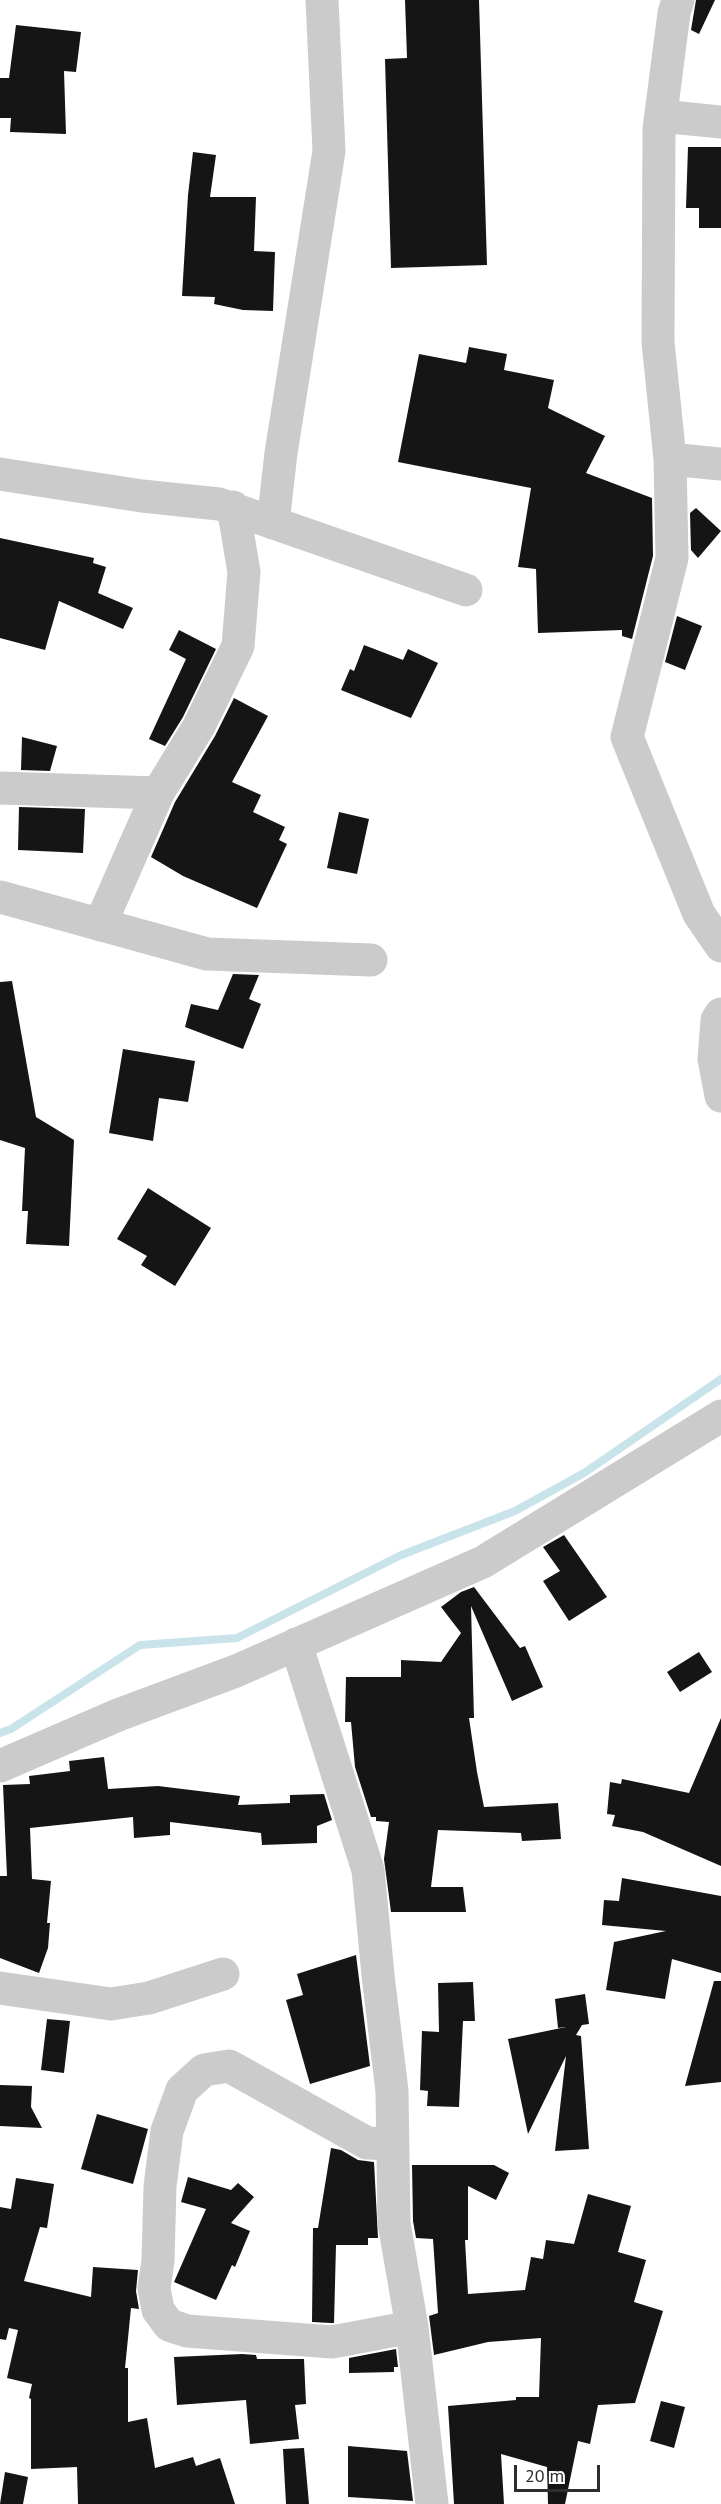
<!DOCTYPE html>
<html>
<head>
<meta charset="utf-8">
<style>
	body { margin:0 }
	#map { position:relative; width:721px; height:2504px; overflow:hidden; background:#fff; font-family:"PT Sans",sans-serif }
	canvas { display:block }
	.scale { position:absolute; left:514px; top:2465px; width:86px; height:27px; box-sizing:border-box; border:3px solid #2e2e2e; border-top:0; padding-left:8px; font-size:18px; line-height:21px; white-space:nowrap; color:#2e2e2e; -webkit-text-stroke:4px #fff; paint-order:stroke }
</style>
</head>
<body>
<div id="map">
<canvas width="721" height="2504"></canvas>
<div class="scale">20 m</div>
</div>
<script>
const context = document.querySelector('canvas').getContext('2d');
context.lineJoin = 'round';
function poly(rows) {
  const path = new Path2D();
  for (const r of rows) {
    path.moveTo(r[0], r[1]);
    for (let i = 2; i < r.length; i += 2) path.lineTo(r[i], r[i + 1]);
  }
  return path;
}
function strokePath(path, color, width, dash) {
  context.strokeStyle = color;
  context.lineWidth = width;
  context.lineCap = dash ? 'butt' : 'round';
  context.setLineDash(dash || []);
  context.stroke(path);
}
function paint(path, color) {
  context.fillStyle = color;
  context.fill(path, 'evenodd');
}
const stream = poly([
	[0,1733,11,1729,140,1645,237,1638,399,1556,515,1511,584,1473,721,1379]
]);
const building = poly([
	[405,0,479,0,487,265,391,268,385,59,407,58],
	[696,0,715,0,699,34,691,30],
	[16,25,81,32,76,72,64,71,66,134,10,132,11,118,0,118,0,78,9,78],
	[688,147,721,147,721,228,699,228,699,208,686,208],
	[193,152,216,155,210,197,256,197,254,251,275,252,273,311,243,310,214,304,215,297,182,296,188,195],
	[469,347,507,354,504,370,554,380,548,408,605,436,586,473,652,498,653,556,632,639,622,636,622,630,538,633,536,569,518,567,531,488,398,462,419,354,466,363],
	[696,508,721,531,698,558,691,550,690,513],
	[0,538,94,558,93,563,106,567,98,593,133,608,123,629,59,601,45,650,0,638],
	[677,616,702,626,685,670,665,662],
	[179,630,216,649,183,717,165,746,149,739,186,659,169,650],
	[364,645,403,660,408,649,438,663,411,718,341,690,350,669,354,671],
	[234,698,268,716,232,782,261,795,253,812,285,827,279,840,287,844,257,908,183,876,151,857,175,802,215,736],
	[22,737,57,746,50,771,21,770],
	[19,807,85,809,83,853,18,850],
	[339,812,369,819,357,874,327,868],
	[233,974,259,975,249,999,261,1004,243,1049,185,1027,191,1004,218,1010],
	[12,981,36,1117,74,1140,69,1246,26,1244,28,1211,22,1211,25,1148,0,1140,0,982],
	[123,1049,195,1061,188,1102,159,1098,153,1141,109,1133],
	[148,1188,211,1228,175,1286,141,1265,147,1256,117,1239],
	[564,1535,607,1597,569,1621,543,1581,560,1571,543,1547],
	[474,1587,520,1648,525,1646,543,1687,512,1701,471,1606,474,1718,469,1718,477,1772,484,1807,558,1803,561,1839,522,1841,521,1833,438,1830,431,1887,463,1887,466,1912,391,1912,384,1859,389,1822,376,1821,376,1817,371,1817,355,1767,351,1722,345,1722,346,1677,401,1677,401,1660,441,1662,461,1633,441,1607,461,1592],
	[699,1652,712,1672,680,1692,667,1672],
	[721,1718,721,1866,643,1832,612,1826,615,1815,607,1814,610,1782,621,1784,622,1779,689,1793],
	[104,1757,108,1789,158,1786,240,1796,238,1805,290,1803,290,1795,324,1794,332,1820,317,1826,317,1843,262,1845,261,1833,170,1822,170,1835,134,1838,133,1817,30,1828,32,1879,51,1881,47,1923,50,1923,48,1948,39,1973,0,1958,0,1876,7,1876,3,1785,30,1784,29,1776,70,1771,69,1761],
	[622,1878,721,1896,721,1973,672,1959,665,1999,606,1990,614,1942,666,1931,602,1925,604,1900,619,1901],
	[356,1955,370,2066,310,2084,286,2000,303,1995,297,1974],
	[714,1981,721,1981,721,2082,685,2086],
	[473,1982,475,2021,463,2021,459,2107,427,2106,428,2091,420,2090,422,2031,439,2032,438,1983],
	[585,1994,589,2024,582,2025,576,2035,581,2036,589,2149,555,2151,566,2056,528,2134,508,2039,566,2027,558,2028,555,1999],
	[47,2019,70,2021,64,2073,41,2070],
	[0,2085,32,2086,31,2107,42,2128,0,2126],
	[97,2114,148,2129,133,2184,81,2169],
	[331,2148,341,2150,358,2160,374,2162,378,2238,368,2238,368,2245,336,2245,334,2323,331,2323,312,2322,313,2228,318,2228],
	[412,2165,494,2165,509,2173,496,2200,468,2186,468,2240,465,2240,468,2294,525,2290,531,2257,543,2259,546,2240,574,2244,588,2194,631,2206,618,2252,646,2260,634,2302,663,2311,635,2403,598,2405,590,2444,578,2441,565,2504,548,2504,547,2467,501,2454,504,2504,454,2504,448,2406,516,2400,516,2397,539,2397,541,2338,488,2342,434,2355,429,2316,438,2313,433,2239,416,2238,413,2221],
	[188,2177,231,2190,238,2183,254,2197,231,2223,250,2231,235,2267,232,2265,216,2300,174,2282,206,2209,181,2202],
	[16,2178,54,2184,47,2228,40,2227,24,2281,91,2297,93,2267,138,2270,136,2291,139,2309,131,2308,125,2368,128,2368,128,2422,147,2418,155,2468,193,2457,196,2466,220,2458,235,2504,78,2504,77,2467,31,2469,31,2399,29,2398,32,2384,7,2378,18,2330,9,2328,6,2340,0,2339,0,2207,11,2209],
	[396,2349,398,2367,394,2367,394,2372,349,2373,349,2358],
	[242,2354,256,2355,257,2359,304,2359,306,2404,295,2405,299,2439,250,2444,246,2400,177,2405,174,2357],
	[661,2401,685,2407,674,2448,650,2441],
	[348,2446,407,2451,413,2501,348,2497],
	[304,2448,309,2504,286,2504,283,2449],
	[5,2472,28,2477,23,2504,0,2504]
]);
const minor = poly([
	[678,0,674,13,659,129,658,342,670,459,672,558,627,737,699,914,721,946],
	[661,116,721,122],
	[670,459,721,464],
	[0,474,142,496,219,504,466,590],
	[273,523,281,453,329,151,322,0],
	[0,788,158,793],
	[0,897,207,954,371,960],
	[100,925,158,793,199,726,238,646,244,572,233,507],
	[721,1014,717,1020,714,1059,721,1096],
	[296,1644,368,1870,378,1975,392,2091,394,2223,412,2327,432,2504],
	[0,1766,118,1715,236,1671,483,1562,721,1416],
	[0,1988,111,2004,149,1998,223,1974],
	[393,2144,367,2143,229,2066,204,2070,182,2090,167,2131,160,2186,158,2261,154,2288,158,2310,169,2325,187,2331,332,2342,412,2327]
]);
strokePath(stream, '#c9e3eb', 8);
paint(building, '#151515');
strokePath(minor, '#cbcbcb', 33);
</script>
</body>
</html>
